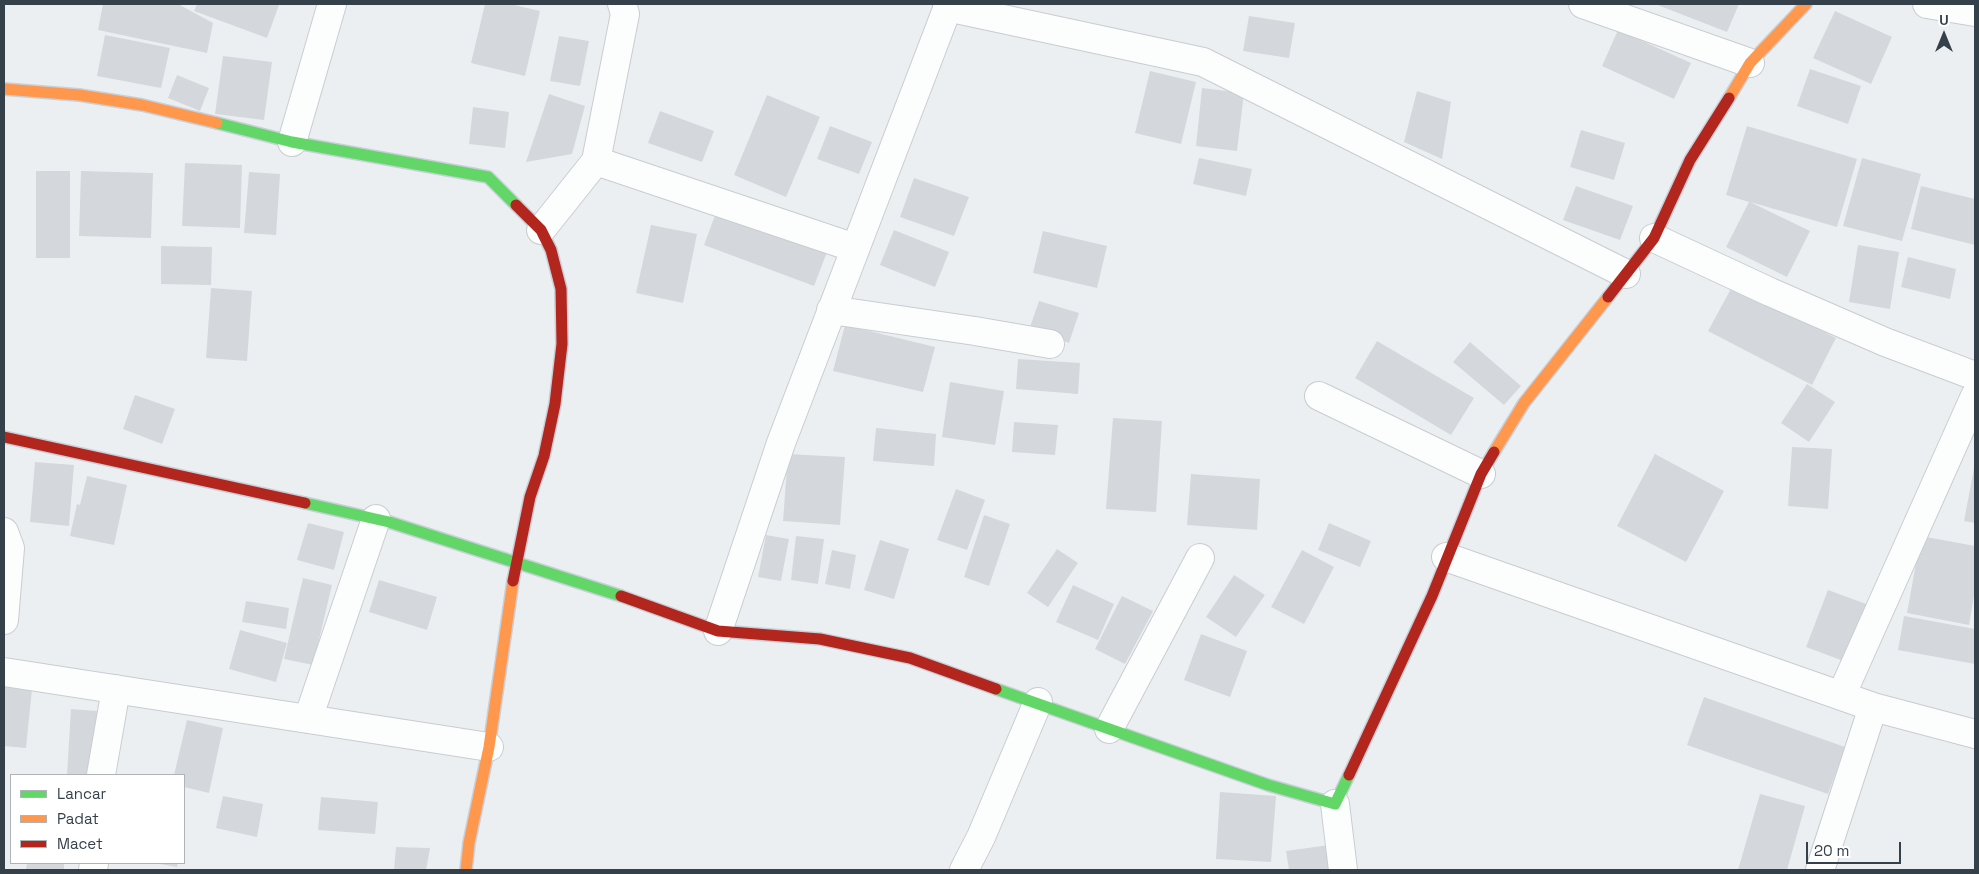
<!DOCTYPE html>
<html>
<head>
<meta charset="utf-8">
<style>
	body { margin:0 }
	#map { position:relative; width:1979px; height:874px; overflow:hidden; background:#eceff2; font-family:"Space Grotesk",sans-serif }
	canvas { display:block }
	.frame { position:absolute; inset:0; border:5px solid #35414a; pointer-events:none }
	.legend { position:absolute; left:10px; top:774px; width:175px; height:90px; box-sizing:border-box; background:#fff; border:1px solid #aeb3b7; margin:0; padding:6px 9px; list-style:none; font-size:15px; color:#35414a }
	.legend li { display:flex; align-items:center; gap:10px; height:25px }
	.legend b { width:25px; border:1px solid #aeb3b7 }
	.north { position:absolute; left:1919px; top:10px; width:50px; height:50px; -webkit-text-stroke:4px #fff; paint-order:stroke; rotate:0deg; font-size:14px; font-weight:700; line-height:20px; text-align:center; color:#35414a }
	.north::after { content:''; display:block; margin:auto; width:18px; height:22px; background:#35414a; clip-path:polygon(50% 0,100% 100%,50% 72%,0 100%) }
	.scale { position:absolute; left:1806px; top:842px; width:95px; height:22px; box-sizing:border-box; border:2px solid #35414a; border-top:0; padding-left:6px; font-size:15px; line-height:18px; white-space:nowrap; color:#35414a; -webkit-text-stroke:4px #fff; paint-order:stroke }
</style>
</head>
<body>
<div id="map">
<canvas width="1979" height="874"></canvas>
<div class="frame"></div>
<ul class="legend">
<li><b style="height:6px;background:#63d668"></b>Lancar</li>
<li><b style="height:6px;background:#ff974d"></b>Padat</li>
<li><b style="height:6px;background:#b3261e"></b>Macet</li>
</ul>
<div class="north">U</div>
<div class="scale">20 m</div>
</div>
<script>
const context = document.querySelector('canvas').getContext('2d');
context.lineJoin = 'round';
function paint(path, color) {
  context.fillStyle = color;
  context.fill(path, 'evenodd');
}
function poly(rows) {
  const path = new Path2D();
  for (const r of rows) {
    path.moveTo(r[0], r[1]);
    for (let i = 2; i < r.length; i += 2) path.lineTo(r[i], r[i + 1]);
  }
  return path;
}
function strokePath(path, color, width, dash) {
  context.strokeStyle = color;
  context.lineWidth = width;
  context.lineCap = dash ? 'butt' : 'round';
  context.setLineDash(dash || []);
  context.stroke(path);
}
const building = poly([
	[103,4,178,4,213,23,207,53,98,30],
	[197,4,279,4,279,5,267,38,194,11],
	[485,4,510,4,540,11,525,76,471,63],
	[1655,4,1739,4,1727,32],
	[1835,11,1892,37,1871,84,1813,58],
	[1249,16,1295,23,1289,58,1243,51],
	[1618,30,1691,63,1674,99,1602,66],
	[105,35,170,48,161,88,97,76],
	[559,36,589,41,580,86,550,81],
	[223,56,272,62,264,120,215,114],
	[1810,69,1861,86,1848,124,1797,106],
	[1150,71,1196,82,1181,144,1135,133],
	[177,75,209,88,200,111,168,98],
	[1202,88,1244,93,1237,151,1196,146],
	[1417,91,1451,102,1442,159,1404,142],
	[549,94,585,106,572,154,526,162],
	[767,95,820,117,786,197,734,175],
	[473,107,509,112,505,148,469,144],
	[660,111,714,131,702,162,648,143],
	[830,126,872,142,859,174,817,159],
	[1747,126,1857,159,1837,227,1750,202,1810,231,1787,277,1726,247,1749,202,1726,195],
	[1581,130,1625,143,1614,180,1570,167],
	[1199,158,1252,169,1246,196,1193,184],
	[1862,158,1921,174,1902,241,1843,226],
	[185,163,242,165,240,228,182,226],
	[36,171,70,171,70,258,36,258],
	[81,171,153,173,151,238,79,236],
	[249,172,280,174,276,235,244,233],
	[914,178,969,197,954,236,900,217],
	[1576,186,1633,206,1620,240,1563,220],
	[1921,186,1975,199,1975,245,1911,229],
	[717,210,827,252,814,286,704,245],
	[651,225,697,234,683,303,636,293],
	[894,230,949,252,935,287,880,265],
	[1043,231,1107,246,1097,288,1033,273],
	[1858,245,1899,252,1890,309,1849,302],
	[161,246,212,247,211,285,161,284],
	[1908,257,1956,269,1950,299,1901,287],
	[1733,285,1836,338,1812,385,1708,331],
	[211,288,252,291,247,361,206,358],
	[1039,301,1079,313,1069,343,1029,330],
	[845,325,935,347,923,392,833,371],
	[1377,341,1474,398,1451,435,1355,378],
	[1470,342,1521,386,1504,405,1453,362],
	[1018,359,1080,363,1078,394,1016,389],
	[950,382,1004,391,995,445,942,437],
	[1807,384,1835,402,1809,442,1781,423],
	[135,395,175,409,162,444,123,429],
	[1113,418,1162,421,1156,512,1106,509],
	[1014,422,1058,425,1055,455,1012,452],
	[876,428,936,434,934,466,873,461],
	[1792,447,1832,449,1828,509,1788,506],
	[788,454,845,457,840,525,783,521],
	[1655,454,1724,491,1686,562,1617,526],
	[35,462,74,465,69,526,30,522],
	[1974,468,1975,468,1975,523,1964,521],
	[1191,474,1260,479,1257,530,1187,525],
	[87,476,127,485,114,545,70,536,77,504,80,505],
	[956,489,985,500,967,550,937,540],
	[984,515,1010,524,989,586,964,577],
	[308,523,344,532,334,570,297,560],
	[1329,523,1371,541,1360,567,1318,550],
	[766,535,789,539,781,581,758,577],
	[796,536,824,539,818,584,791,580],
	[1921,536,1975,546,1975,590,1969,625,1907,613],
	[880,540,909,549,894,599,864,590],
	[1057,549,1078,563,1048,607,1027,593],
	[832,550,856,555,850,589,825,584],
	[1302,550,1334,567,1304,624,1271,607],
	[1234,575,1265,595,1236,637,1206,617],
	[303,578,332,585,313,665,284,659],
	[379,580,437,597,427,630,369,612],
	[1073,585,1114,604,1098,640,1056,622],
	[1828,590,1869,605,1846,662,1806,647],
	[1122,596,1153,611,1125,664,1095,649],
	[246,601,289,608,286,629,242,622],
	[1904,616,1975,629,1975,664,1898,650],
	[240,630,287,643,276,682,229,669],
	[1201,634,1247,651,1230,697,1184,680],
	[4,676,33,679,26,748,4,746],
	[1704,697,1845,747,1828,794,1687,745],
	[71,709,110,712,99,775,67,775],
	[187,720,223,728,209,793,184,787,184,775,174,775],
	[1220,792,1276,796,1271,862,1216,859],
	[1760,794,1805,806,1787,870,1738,870],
	[223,796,263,804,257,837,216,828],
	[321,797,378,802,375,834,318,830],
	[1329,845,1333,870,1289,870,1286,851],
	[396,847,430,848,426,870,394,870],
	[27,863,64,863,64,870,26,870],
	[154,863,178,863,177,867]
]);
const street = poly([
	[622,4,625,14,596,161,855,248],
	[1583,4,1750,63],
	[1927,4,1975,12],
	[947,7,1203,62,1626,274],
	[292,142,332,4],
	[541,230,596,161],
	[1654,238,1770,292,1885,342,1975,376],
	[831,310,975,331,1050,344],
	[1319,396,1481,474],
	[4,532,10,548,4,620],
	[1446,557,1873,707,1975,734],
	[718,631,781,443,949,4],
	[4,672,489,747],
	[1841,696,1975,396],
	[308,719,376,519],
	[1109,729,1200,558],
	[101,775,116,689],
	[1335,804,1343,870],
	[93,870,94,863],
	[964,870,981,837,1038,702],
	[1820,870,1873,707]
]);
const fast = poly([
	[217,123,292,142,488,177,516,205],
	[305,503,389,522,621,596],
	[996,689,1268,785,1335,804,1349,775]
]);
const slow = poly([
	[4,89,79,95,142,105,217,123],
	[1729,98,1750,63,1806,4],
	[1494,452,1524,403,1608,297],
	[466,870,469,843,489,747,513,581]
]);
const jam = poly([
	[1608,297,1654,238,1690,160,1729,98],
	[4,437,305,503],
	[513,581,530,497,544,456,555,404,562,344,561,289,551,250,541,230,516,205],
	[621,596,718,631,820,639,910,658,996,689],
	[1349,775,1432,596,1481,474,1494,452]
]);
paint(building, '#d4d8dc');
strokePath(street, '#c9cdd0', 30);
strokePath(fast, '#c7cfd8', 14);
strokePath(slow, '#c7cfd8', 14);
strokePath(jam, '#c7cfd8', 14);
strokePath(street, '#fcfdfd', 28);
strokePath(fast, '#63d668', 11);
strokePath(slow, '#ff974d', 11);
strokePath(jam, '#b3261e', 11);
</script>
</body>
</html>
